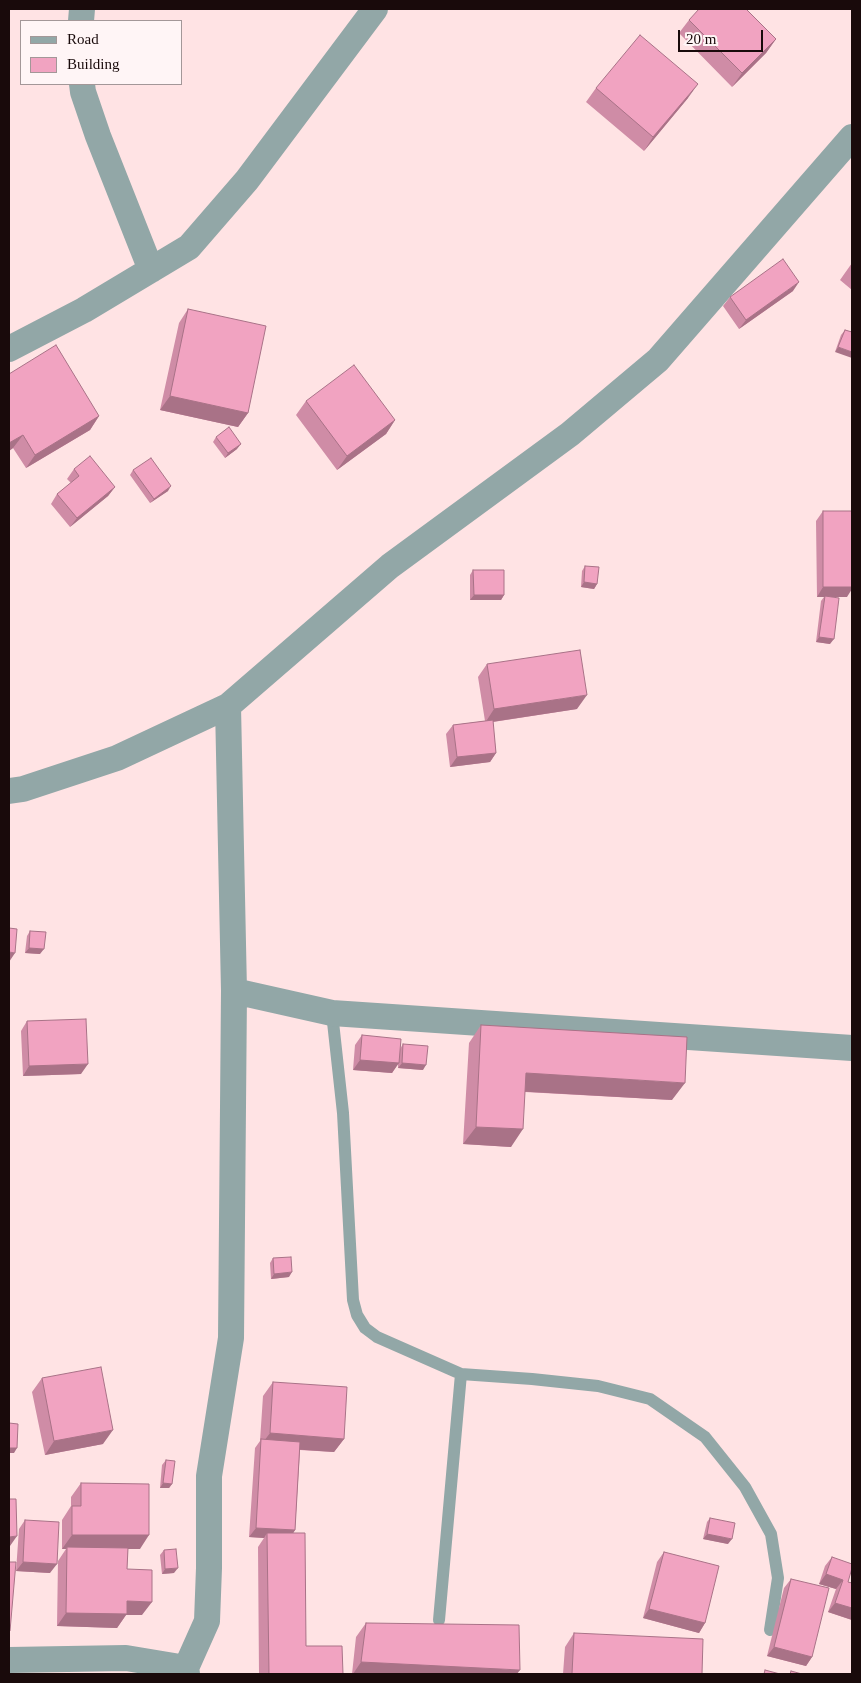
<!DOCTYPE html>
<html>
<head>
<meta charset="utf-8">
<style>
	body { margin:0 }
	#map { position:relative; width:861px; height:1683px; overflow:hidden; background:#ffe3e4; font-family:"Times New Roman",serif }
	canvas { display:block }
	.frame { position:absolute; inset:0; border:10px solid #190a0b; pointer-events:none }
	.legend { position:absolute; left:20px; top:20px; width:162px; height:65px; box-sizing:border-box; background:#fff5f6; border:1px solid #a39798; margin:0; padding:6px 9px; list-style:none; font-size:15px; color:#190a0b }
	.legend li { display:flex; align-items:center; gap:10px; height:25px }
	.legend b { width:25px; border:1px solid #a39798 }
	.scale { position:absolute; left:678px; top:30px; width:85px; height:22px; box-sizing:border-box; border:2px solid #190a0b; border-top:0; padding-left:6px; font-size:15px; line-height:18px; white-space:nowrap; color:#190a0b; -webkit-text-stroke:4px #fff5f6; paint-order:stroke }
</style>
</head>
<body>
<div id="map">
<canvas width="861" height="1683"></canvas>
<div class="frame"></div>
<ul class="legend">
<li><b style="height:6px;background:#92a7a7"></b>Road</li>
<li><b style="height:14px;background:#f1a3c1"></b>Building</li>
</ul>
<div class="scale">20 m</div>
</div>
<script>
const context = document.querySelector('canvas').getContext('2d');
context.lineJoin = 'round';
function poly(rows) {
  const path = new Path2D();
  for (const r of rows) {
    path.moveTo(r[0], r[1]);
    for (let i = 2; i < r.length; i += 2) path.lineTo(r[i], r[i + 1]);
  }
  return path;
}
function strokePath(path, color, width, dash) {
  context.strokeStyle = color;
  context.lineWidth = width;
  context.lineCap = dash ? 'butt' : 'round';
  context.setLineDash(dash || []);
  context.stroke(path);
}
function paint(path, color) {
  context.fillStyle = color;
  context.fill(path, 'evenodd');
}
const lane = poly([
	[332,1013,343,1113,353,1300,357,1315,365,1328,377,1337,461,1374,532,1379,598,1386,650,1399,705,1437,745,1487,771,1534,778,1578,770,1630],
	[439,1620,461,1374]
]);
const street = poly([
	[81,21,82,9],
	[82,84,83,92,98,136,151,270],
	[9,349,84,310,189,247,247,180,375,9],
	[9,791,23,789,117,758,228,706,390,566,570,434,658,360,852,137],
	[234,991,332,1013,852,1048],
	[9,1660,126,1658,186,1668],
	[187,1674,186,1668,207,1621,209,1568,209,1476,231,1338,234,991,228,706]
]);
const wall = poly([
	[689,20,776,39,766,53,732,87,679,33],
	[596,88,688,98,644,151,586,102],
	[852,263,852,290,840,280],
	[793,291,739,329,723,306,730,297],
	[188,309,248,413,238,427,160,410,179,323],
	[845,330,852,332,835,352,841,335],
	[9,374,99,416,90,430,26,468,13,448,9,451],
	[306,401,395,420,386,434,337,470,296,415],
	[216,437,237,449,225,458,213,442],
	[74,469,115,487,108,496,70,527,51,504,57,494,71,483,67,479],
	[133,470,168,491,150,503,130,475],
	[823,511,847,597,832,597,830,644,816,642,821,601,824,597,817,597,816,521],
	[585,566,597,584,594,589,581,587,582,571],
	[473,570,504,595,501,600,470,600,470,575],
	[487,664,577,709,493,722,496,753,490,762,450,767,446,734,453,725,485,721,478,677],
	[30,931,40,954,25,953,27,936],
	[27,1021,81,1074,23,1076,21,1031],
	[481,1025,672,1100,525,1092,511,1147,463,1144,469,1043],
	[362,1035,400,1049,403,1044,423,1070,398,1068,398,1063,392,1073,353,1070,355,1045],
	[273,1258,289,1277,271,1279,270,1263],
	[42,1378,103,1444,45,1455,32,1392],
	[273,1382,344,1439,334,1452,300,1450,295,1530,293,1533,306,1646,343,1674,259,1674,258,1547,264,1538,249,1537,255,1448,260,1441,263,1396],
	[166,1460,172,1484,169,1488,160,1488,162,1465],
	[81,1483,140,1549,128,1549,127,1569,142,1615,126,1615,117,1628,57,1626,58,1561,66,1549,62,1549,62,1520,71,1506,71,1497],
	[710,1518,728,1544,703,1539,707,1522],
	[25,1520,50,1573,16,1571,19,1529],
	[164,1550,174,1573,162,1574,160,1555],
	[664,1552,705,1623,699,1633,643,1618,657,1562],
	[832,1557,848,1582,852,1583,852,1620,828,1612,836,1589,819,1584,825,1566],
	[791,1579,812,1657,806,1666,767,1656,784,1588],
	[366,1623,517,1674,352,1674,356,1637],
	[574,1633,702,1674,563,1674,565,1647]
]);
const shadedWall = poly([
	[776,39,766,53,732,87,742,73],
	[698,84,688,98,644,151,653,137],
	[799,282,793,291,739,329,746,320],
	[838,347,852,352,852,358,835,352],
	[170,396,248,413,238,427,160,410],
	[99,416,90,430,26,468,35,455],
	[395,420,386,434,337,470,347,456],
	[23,435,13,448,9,451,9,443],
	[241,444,237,449,225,458,228,453],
	[171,486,168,491,150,503,154,499],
	[115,487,108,496,70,527,77,518],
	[584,582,597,584,594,589,581,587],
	[823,587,852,587,852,589,847,597,817,597],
	[474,595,504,595,501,600,470,600],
	[819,637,834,639,830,644,816,642],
	[587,695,577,709,485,723,494,709],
	[496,753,490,762,450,767,457,757],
	[29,948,44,949,40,954,25,953],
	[9,952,15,953,9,962],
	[360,1060,399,1063,392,1073,353,1070],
	[402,1063,426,1065,423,1070,398,1068],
	[88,1064,81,1074,23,1076,29,1066],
	[526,1073,685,1083,672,1100,513,1091],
	[476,1127,523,1129,511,1147,463,1144],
	[292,1272,289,1277,271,1279,274,1274],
	[113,1430,103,1444,45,1455,54,1441],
	[270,1433,344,1439,334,1452,261,1447,261,1445],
	[9,1448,17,1448,14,1453,9,1453],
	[163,1483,172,1484,169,1488,160,1488],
	[256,1528,295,1530,289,1540,267,1533,264,1538,249,1537],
	[707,1534,732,1539,728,1544,703,1539],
	[72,1535,149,1535,140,1549,67,1549,67,1547,66,1549,62,1549],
	[17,1536,10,1546,9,1546,9,1537],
	[23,1562,57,1564,50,1573,16,1571],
	[178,1568,174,1573,162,1574,165,1569],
	[826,1574,843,1580,836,1589,819,1584],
	[127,1601,152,1602,142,1615,126,1615,117,1628,57,1626,66,1613],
	[835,1603,852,1608,852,1620,828,1612],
	[649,1609,705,1623,699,1633,643,1618],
	[774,1647,812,1657,806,1666,767,1656],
	[361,1662,520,1670,517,1674,353,1674]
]);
const building = poly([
	[699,9,746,9,776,39,742,73,689,20,699,9],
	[640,35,698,84,653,137,596,88,640,35],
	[783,259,799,282,746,320,730,297,783,259],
	[188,309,266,326,248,413,170,396,188,309],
	[845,330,852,332,852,352,838,347,845,330],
	[56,345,99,416,35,455,23,435,9,443,9,374,56,345],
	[354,365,395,420,347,456,306,401,354,365],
	[229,427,241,444,228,453,216,437,229,427],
	[90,456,115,487,77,518,57,494,79,476,74,469,90,456],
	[151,458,171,486,154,499,133,470,151,458],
	[823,511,852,511,852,587,823,587,823,511],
	[585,566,599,567,597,584,584,582,585,566],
	[473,570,504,570,504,595,474,595,473,570],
	[825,596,839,598,834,639,819,637,825,596],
	[580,650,587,695,494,709,487,664,580,650],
	[493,720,496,753,457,757,453,725,493,720],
	[9,928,17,929,15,953,9,952,9,928],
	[30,931,46,932,44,949,29,948,30,931],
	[86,1019,88,1064,29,1066,27,1021,86,1019],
	[481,1025,687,1037,685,1083,526,1073,523,1129,476,1127,481,1025],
	[362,1035,401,1039,399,1063,360,1060,362,1035],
	[403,1044,428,1046,426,1065,402,1063,403,1044],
	[291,1257,292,1272,274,1274,273,1258,291,1257],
	[101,1367,113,1430,54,1441,42,1378,101,1367],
	[273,1382,347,1387,344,1439,270,1433,273,1382],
	[9,1423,18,1424,17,1448,9,1448,9,1423],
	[261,1439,300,1442,295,1530,256,1528,261,1439],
	[166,1460,175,1461,172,1484,163,1483,166,1460],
	[81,1483,149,1484,149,1535,72,1535,72,1506,81,1506,81,1483],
	[9,1499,16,1499,17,1536,9,1537,9,1499],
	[710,1518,735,1523,732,1539,707,1534,710,1518],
	[25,1520,59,1522,57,1564,23,1562,25,1520],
	[267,1533,305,1533,306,1646,342,1646,343,1674,269,1674,267,1533],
	[67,1547,128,1548,127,1569,152,1570,152,1602,127,1601,127,1614,66,1613,67,1547],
	[176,1549,178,1568,165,1569,164,1550,176,1549],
	[664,1552,719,1566,705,1623,649,1609,664,1552],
	[832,1557,852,1564,852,1568,848,1582,852,1583,852,1608,835,1603,843,1580,826,1574,832,1557],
	[9,1562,16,1562,10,1631,9,1631,9,1562],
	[791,1579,829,1588,812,1657,774,1647,791,1579],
	[366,1623,519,1625,520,1670,361,1662,366,1623],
	[574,1633,703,1639,702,1674,572,1674,574,1633],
	[765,1670,780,1674,764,1674,765,1670],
	[791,1671,802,1674,790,1674,791,1671]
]);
strokePath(lane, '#92a7a7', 12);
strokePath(street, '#92a7a7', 26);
paint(wall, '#cf8ca6');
paint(shadedWall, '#a97287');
paint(building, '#f1a3c1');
strokePath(building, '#a97287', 1);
</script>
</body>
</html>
